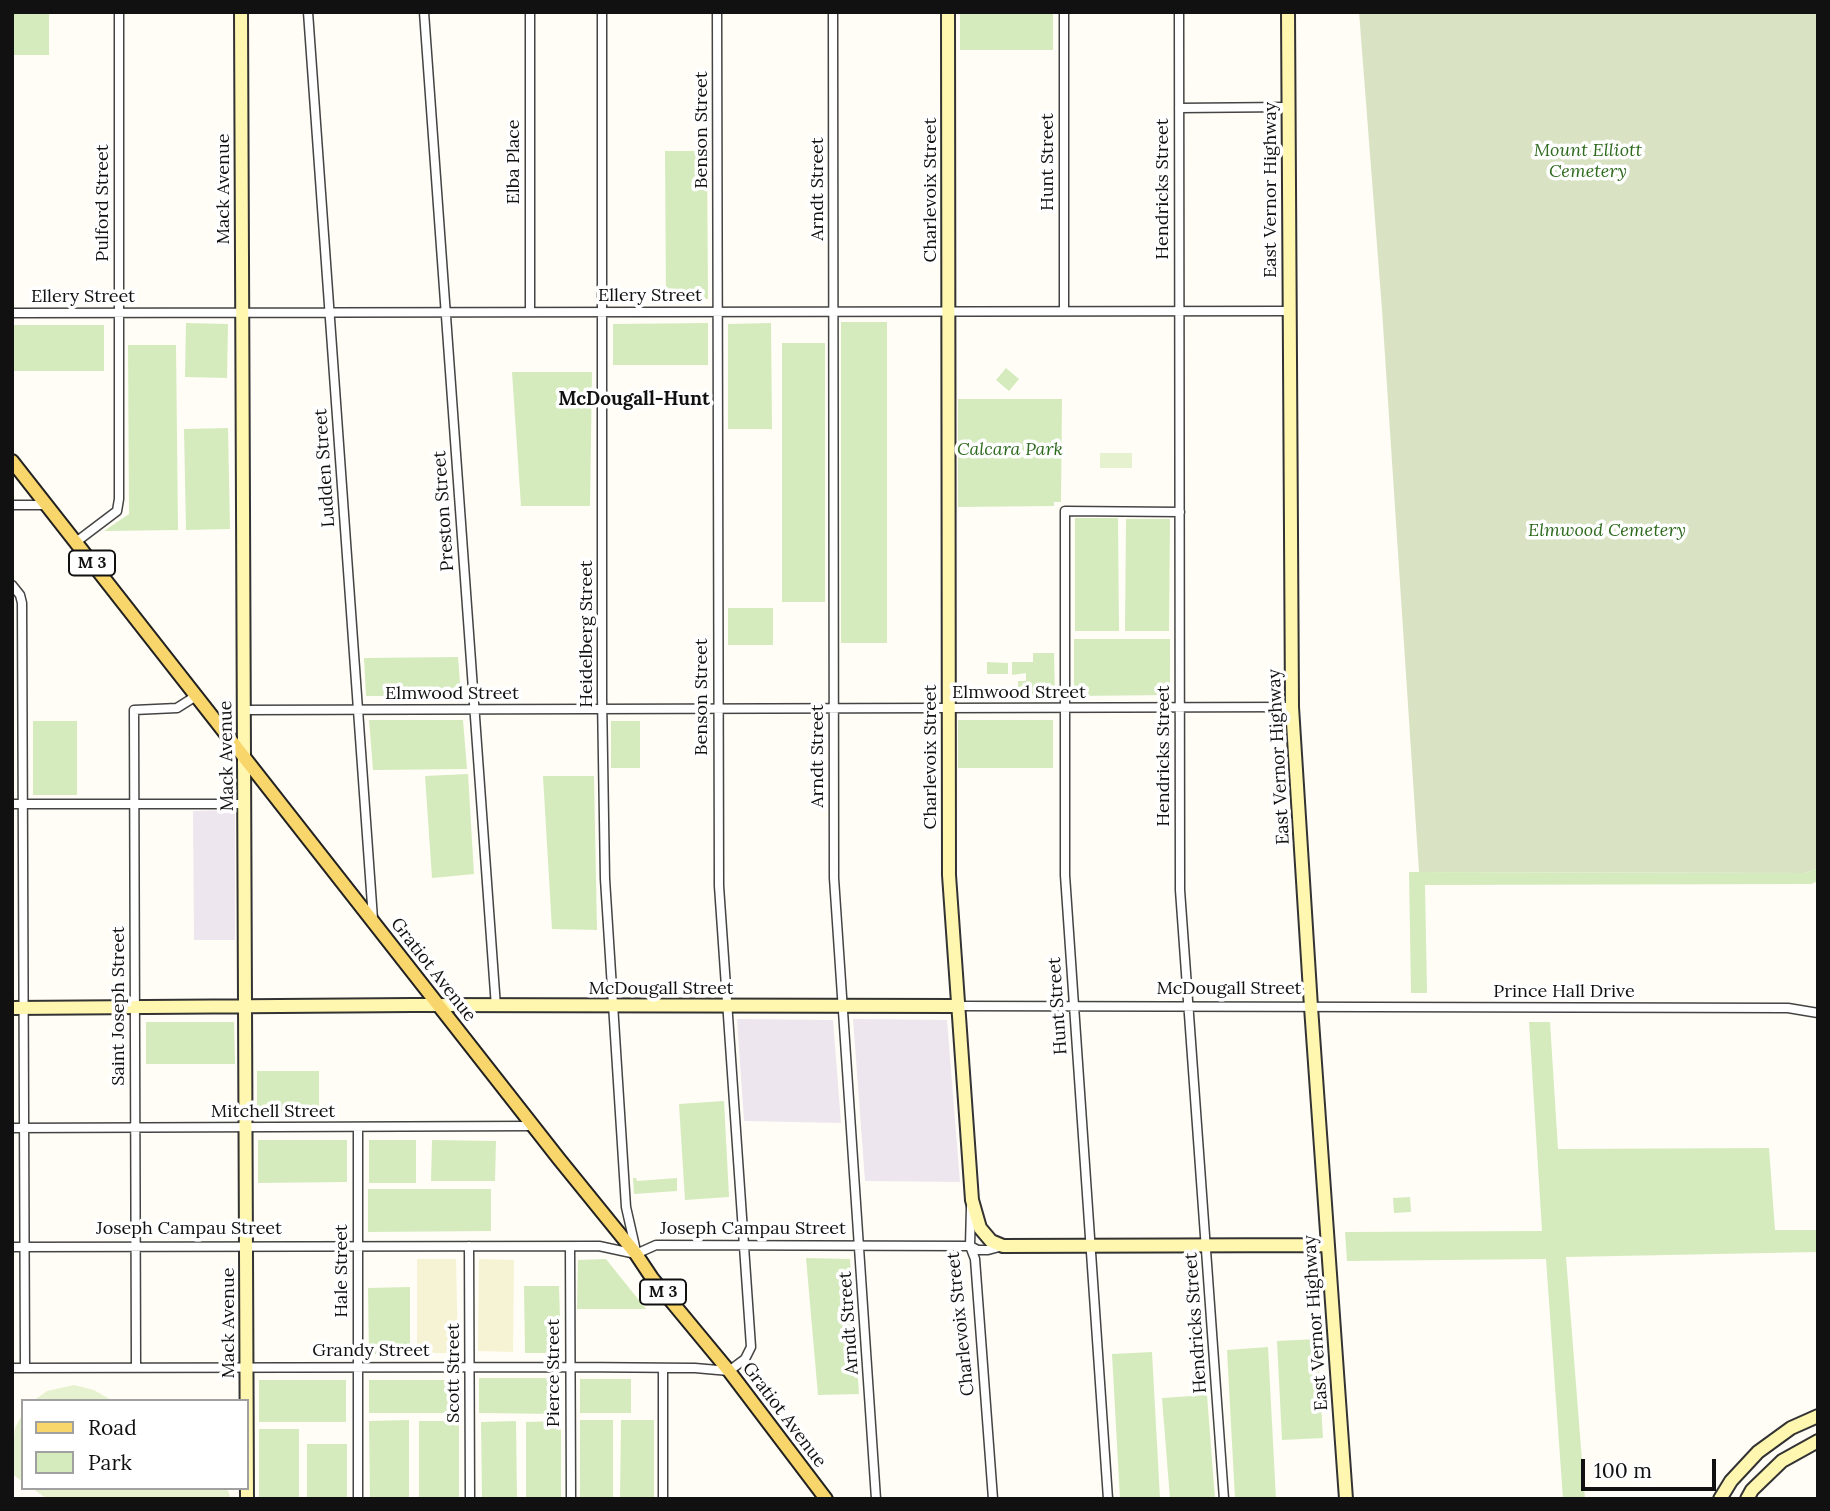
<!DOCTYPE html>
<html>
<head>
<meta charset="utf-8">
<style>
	body { margin:0 }
	#map { position:relative; width:1830px; height:1511px; overflow:hidden; background:#fffdf5; font-family:Lora,serif }
	canvas { display:block }
	.frame { position:absolute; inset:0; border:14px solid #111; pointer-events:none }
	.legend { position:absolute; left:21px; top:1399px; width:228px; height:91px; box-sizing:border-box; background:#fff; border:2px solid #a0a0a0; margin:0; padding:9px 12px; list-style:none; font-size:21px; color:#111 }
	.legend li { display:flex; align-items:center; gap:14px; height:35px }
	.legend b { width:35px; border:2px solid #a0a0a0 }
	.scale { position:absolute; left:1581px; top:1459px; width:135px; height:32px; box-sizing:border-box; border:4px solid #111; border-top:0; padding-left:9px; font-size:21px; line-height:24px; white-space:nowrap; color:#111; -webkit-text-stroke:5px #fff; paint-order:stroke }
</style>
</head>
<body>
<div id="map">
<canvas width="1830" height="1511"></canvas>
<div class="frame"></div>
<ul class="legend">
<li><b style="height:9px;background:#f9d66b"></b>Road</li>
<li><b style="height:19px;background:#d5ebbd"></b>Park</li>
</ul>
<div class="scale">100 m</div>
</div>
<script>
const context = document.querySelector('canvas').getContext('2d');
context.lineJoin = 'round';
function paint(path, color) {
  context.fillStyle = color;
  context.fill(path, 'evenodd');
}
function poly(rows) {
  const path = new Path2D();
  for (const r of rows) {
    path.moveTo(r[0], r[1]);
    for (let i = 2; i < r.length; i += 2) path.lineTo(r[i], r[i + 1]);
  }
  return path;
}
function strokePath(path, color, width, dash) {
  context.strokeStyle = color;
  context.lineWidth = width;
  context.lineCap = dash ? 'butt' : 'round';
  context.setLineDash(dash || []);
  context.stroke(path);
}
function write(font, color, halo, rows, align = 'center') {
  context.font = font + ' Lora,serif';
  context.lineWidth = 7;
  context.setLineDash([]);
  context.textBaseline = 'middle';
  context.strokeStyle = halo;
  context.fillStyle = color;
  for (const [text, x, y, turn = 0] of rows) {
    context.save();
    context.translate(x, y);
    context.rotate((+turn || 0) * Math.PI / 180);
    context.textAlign = isNaN(turn) ? turn : align;
    if (halo) context.strokeText(text, 0, 0);
    context.fillText(text, 0, 0);
    context.restore();
  }
}
const industrial = poly([
	[235,810,235,940,194,940,193,811],
	[737,1019,833,1020,841,1123,744,1121],
	[853,1019,947,1020,960,1182,865,1181]
]);
const farmland = poly([
	[417,1259,456,1259,458,1353,417,1353],
	[479,1259,514,1260,513,1352,478,1351]
]);
const green = poly([
	[12,12,49,12,49,55,12,55],
	[960,12,1053,12,1053,50,960,50],
	[665,151,707,151,708,299,666,299],
	[841,322,887,322,887,643,841,643],
	[186,323,228,324,227,378,185,377],
	[708,323,708,365,613,365,613,324],
	[771,323,772,429,728,429,728,324],
	[12,325,104,325,104,371,12,371],
	[782,343,825,343,825,602,782,602],
	[128,345,176,345,178,530,104,531,129,514],
	[1006,368,1019,379,1009,391,996,380],
	[512,372,592,372,590,506,521,506],
	[958,399,1062,399,1061,502,1054,502,1054,506,958,507],
	[228,428,230,529,186,530,184,429],
	[1075,518,1118,518,1119,631,1075,631],
	[1126,519,1170,519,1169,631,1125,631],
	[728,608,773,608,773,645,728,645],
	[1074,639,1170,639,1170,695,1074,696],
	[1033,653,1054,653,1055,695,1018,696,1018,681,1026,681,1026,673,1012,675,1012,662,1033,662],
	[458,657,461,696,366,696,364,658],
	[987,662,1008,663,1008,674,987,674],
	[369,720,463,720,467,769,373,770],
	[958,720,1053,720,1053,768,958,768],
	[33,721,77,721,77,795,33,795],
	[611,721,640,721,640,768,611,768],
	[468,774,474,874,432,878,425,776],
	[543,776,594,776,597,930,552,929],
	[1818,868,1818,881,1811,884,1425,885,1427,993,1411,993,1409,872,1805,873],
	[146,1022,234,1022,235,1064,146,1064],
	[1529,1022,1550,1022,1558,1149,1769,1148,1775,1230,1818,1230,1818,1252,1566,1257,1585,1499,1563,1499,1546,1259,1347,1261,1345,1232,1542,1231],
	[257,1071,319,1071,319,1113,257,1113],
	[724,1101,729,1197,685,1200,679,1104],
	[258,1140,347,1140,347,1182,258,1183],
	[369,1140,416,1140,416,1183,369,1183],
	[432,1140,496,1141,495,1181,431,1181],
	[633,1178,636,1178,637,1181,677,1178,677,1191,634,1194],
	[368,1189,491,1189,491,1231,368,1232],
	[1410,1197,1411,1212,1394,1213,1393,1198],
	[806,1258,850,1259,859,1394,818,1395],
	[606,1259,646,1309,577,1309,578,1260],
	[524,1286,559,1286,561,1353,525,1353],
	[410,1287,410,1353,369,1354,368,1288],
	[1317,1339,1323,1438,1282,1440,1277,1341],
	[1268,1347,1276,1499,1235,1499,1227,1350],
	[1152,1352,1160,1499,1120,1499,1112,1354],
	[479,1378,560,1378,560,1414,479,1413],
	[580,1379,631,1379,631,1413,580,1413],
	[259,1380,346,1380,346,1422,259,1422],
	[369,1380,460,1380,460,1413,369,1413],
	[1207,1395,1215,1499,1170,1499,1162,1398],
	[409,1420,409,1499,370,1499,369,1421],
	[580,1420,613,1420,613,1499,580,1499],
	[621,1420,654,1420,654,1499,620,1499],
	[419,1421,459,1421,459,1499,419,1499],
	[516,1421,517,1499,482,1499,481,1422],
	[561,1421,561,1499,526,1499,526,1422],
	[259,1429,299,1429,299,1499,259,1499],
	[307,1444,347,1444,347,1499,307,1499]
]);
const cemetery = poly([
	[1359,12,1818,12,1818,868,1805,873,1419,872,1382,310]
]);
const pitch = poly([
	[1100,453,1132,453,1132,468,1100,468],
	[74,1385,94,1390,113,1401,33,1401,47,1391],
	[23,1413,23,1482,12,1474,12,1451,15,1428],
	[32,1488,227,1488,231,1499,47,1499]
]);
const street = poly([
	[308,12,373,919],
	[424,12,496,1007],
	[602,12,602,697,605,879,626,1207,636,1251],
	[833,12,834,878,876,1499],
	[1064,12,1064,311],
	[1179,12,1180,890,1224,1499],
	[1179,108,1288,107],
	[530,312,530,12],
	[12,313,1289,311],
	[12,505,47,505],
	[76,542,117,511,119,499,119,12],
	[12,585,20,595,22,603,25,1368],
	[243,710,1292,707],
	[12,804,245,804],
	[958,1006,1788,1008,1818,1013],
	[12,1128,534,1126],
	[358,1128,358,1499],
	[971,1207,970,1246,975,1259,993,1499],
	[469,1246,470,1499],
	[12,1247,599,1246,636,1254,656,1245,970,1246,978,1250,988,1250,1003,1246],
	[570,1247,571,1499],
	[12,1368,570,1367,695,1368,729,1371,745,1359,751,1347,719,886,717,12],
	[136,1368,134,710,177,708,196,696],
	[663,1368,663,1499],
	[1108,1499,1065,875,1065,511,1180,512]
]);
const secondary = poly([
	[241,12,247,1499],
	[948,12,949,875,972,1200,980,1228,991,1241,1003,1246,1328,1245],
	[1288,12,1292,707,1311,1007,1346,1499],
	[12,1008,413,1005,958,1006],
	[1720,1499,1731,1481,1758,1452,1791,1428,1818,1416],
	[1747,1499,1752,1490,1782,1461,1818,1441]
]);
const primary = poly([
	[12,461,559,1159,636,1254,652,1278,729,1371,826,1499]
]);
const shields = [
	[92,563,46],
	[663,1292,46]
];
const shieldNames = [
	["M 3",92,563],
	["M 3",663,1292]
];
const streetNames = [
	["Benson Street",702,130,-90],
	["Elba Place",514,162,-90],
	["Hunt Street",1048,162,-90],
	["Mack Avenue",224,189,-90],
	["Arndt Street",818,189,-90],
	["Hendricks Street",1163,189,-90],
	["Charlevoix Street",931,190,-90],
	["East Vernor Highway",1271,190,-90],
	["Pulford Street",103,203,-90],
	["Ellery Street",650,296],
	["Ellery Street",83,297],
	["Ludden Street",325,468,-94],
	["Preston Street",444,511,-94],
	["Heidelberg Street",587,634,-90],
	["Elmwood Street",1019,693],
	["Elmwood Street",452,694],
	["Benson Street",702,697,-90],
	["Mack Avenue",227,756,-91],
	["Arndt Street",818,756,-90],
	["Hendricks Street",1164,756,-90],
	["Charlevoix Street",931,757,-90],
	["East Vernor Highway",1279,757,-93],
	["Gratiot Avenue",433,970,52],
	["McDougall Street",661,989],
	["McDougall Street",1229,989],
	["Prince Hall Drive",1564,992],
	["Saint Joseph Street",119,1006,-90],
	["Hunt Street",1058,1006,-94],
	["Mitchell Street",273,1112],
	["Joseph Campau Street",189,1229],
	["Joseph Campau Street",753,1229],
	["Hale Street",342,1271,-90],
	["Mack Avenue",229,1323,-90],
	["Arndt Street",849,1323,-94],
	["Hendricks Street",1196,1323,-94],
	["East Vernor Highway",1316,1323,-94],
	["Charlevoix Street",961,1324,-96],
	["Grandy Street",371,1351],
	["Scott Street",454,1373,-90],
	["Pierce Street",554,1373,-90],
	["Gratiot Avenue",784,1415,53]
];
const parkNames = [
	["Mount Elliott",1588,151],
	["Cemetery",1588,172],
	["Calcara Park",1010,450],
	["Elmwood Cemetery",1607,531]
];
const neighbourhoodNames = [
	["McDougall-Hunt",634,400]
];
paint(industrial, '#eee6ef');
paint(farmland, '#f6f3d4');
paint(green, '#d5ebbd');
paint(cemetery, '#d9e3c4');
paint(pitch, '#e6f2cf');
strokePath(street, '#444', 11);
strokePath(secondary, '#333', 16);
strokePath(primary, '#222', 16);
strokePath(street, '#fff', 8);
strokePath(secondary, '#fff6b0', 12);
strokePath(primary, '#f9d66b', 12);
for (const [x, y, w] of shields) {
  const box = new Path2D();
  box.roundRect(x - w / 2, y - 12.5, w, 25, 5);
  context.fillStyle = '#fff';
  context.fill(box);
  strokePath(box, '#111', 2);
}
write('bold 16px', '#111', null, shieldNames);
write('18px', '#111', '#fff', streetNames);
write('italic 18px', '#2f6b1f', '#fff', parkNames);
write('bold 19px', '#111', '#fff', neighbourhoodNames);
</script>
</body>
</html>
